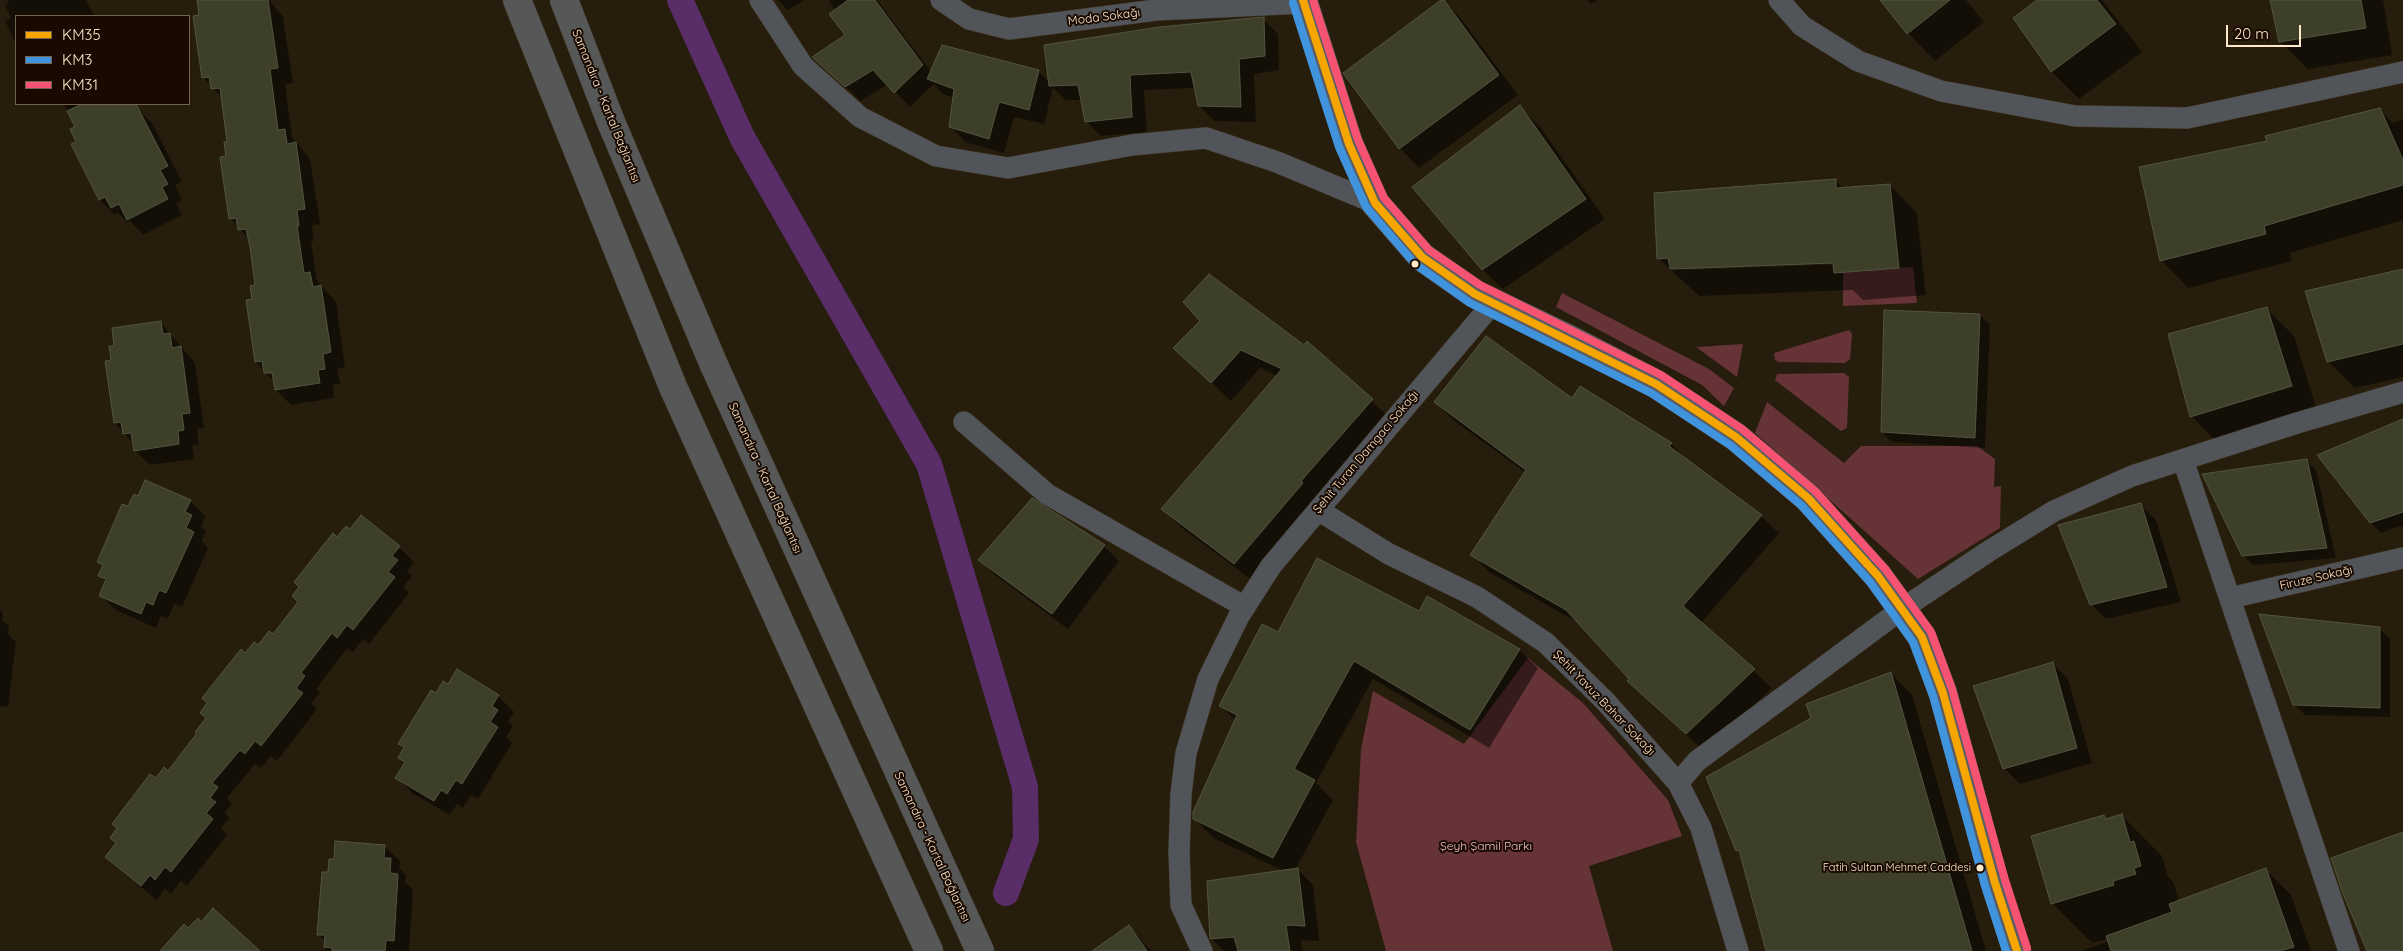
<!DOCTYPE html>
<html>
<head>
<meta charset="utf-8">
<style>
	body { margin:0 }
	#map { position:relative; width:2403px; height:951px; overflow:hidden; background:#271d0c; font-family:Quicksand,sans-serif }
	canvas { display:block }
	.legend { position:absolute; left:15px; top:15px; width:175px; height:90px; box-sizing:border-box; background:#180a00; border:1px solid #746351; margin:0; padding:6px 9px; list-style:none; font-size:15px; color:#ffe9cb }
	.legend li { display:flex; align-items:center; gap:10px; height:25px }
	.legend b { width:25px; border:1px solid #746351 }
	.scale { position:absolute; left:2226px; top:25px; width:75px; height:22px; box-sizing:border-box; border:2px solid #ffe9cb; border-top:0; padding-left:6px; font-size:15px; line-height:18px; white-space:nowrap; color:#ffe9cb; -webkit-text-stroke:4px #180a00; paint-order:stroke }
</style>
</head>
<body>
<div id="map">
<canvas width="2403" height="951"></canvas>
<ul class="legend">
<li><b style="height:6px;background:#f7a600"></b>KM35</li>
<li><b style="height:6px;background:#4094de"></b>KM3</li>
<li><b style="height:6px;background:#f65372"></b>KM31</li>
</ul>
<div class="scale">20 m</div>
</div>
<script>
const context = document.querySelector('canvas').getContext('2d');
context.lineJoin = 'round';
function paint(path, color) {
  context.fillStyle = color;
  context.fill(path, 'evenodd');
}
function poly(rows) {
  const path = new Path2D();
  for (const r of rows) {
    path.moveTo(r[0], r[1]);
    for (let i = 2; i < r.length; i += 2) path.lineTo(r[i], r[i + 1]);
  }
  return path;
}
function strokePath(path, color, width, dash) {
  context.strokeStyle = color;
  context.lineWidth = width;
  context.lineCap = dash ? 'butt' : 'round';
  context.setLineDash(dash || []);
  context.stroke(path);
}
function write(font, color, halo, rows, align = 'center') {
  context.font = font + ' Quicksand,sans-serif';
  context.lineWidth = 4;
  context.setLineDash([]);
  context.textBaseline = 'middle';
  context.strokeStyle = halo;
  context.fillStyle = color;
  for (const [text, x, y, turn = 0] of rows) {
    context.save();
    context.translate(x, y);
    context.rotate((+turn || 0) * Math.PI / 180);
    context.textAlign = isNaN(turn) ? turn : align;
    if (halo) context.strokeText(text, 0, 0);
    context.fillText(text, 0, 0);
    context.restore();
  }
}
const green = poly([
	[1913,267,1917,303,1843,306,1843,272],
	[1562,293,1709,369,1734,388,1724,406,1702,385,1556,307],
	[1849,330,1852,334,1850,359,1845,363,1779,362,1775,360,1774,353],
	[1743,344,1737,377,1696,347],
	[1844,373,1849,377,1847,428,1841,431,1775,380,1777,374],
	[1767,402,1844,463,1861,446,1977,446,1995,459,1994,487,2001,486,2000,528,1918,579,1755,433],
	[1528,658,1583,703,1668,800,1682,836,1589,866,1613,951,1386,951,1356,842,1361,749,1373,691,1464,744]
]);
const shadow = poly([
	[7,0,86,0,94,16,16,16,16,44,5,21,11,18,5,6,9,3],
	[204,0,269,0,283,17,293,83,285,84,292,137,310,159,320,224,312,225,314,241,311,241,317,281,336,302,345,367,337,369,340,384,333,385,334,398,291,405,276,390,275,383,256,362,253,301,257,286,250,240,230,218,228,143,222,98,203,77,201,16],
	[778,0,804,0,788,10],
	[829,0,877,0,931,72,943,46,1039,72,1050,83,1263,19,1278,34,1279,70,1254,74,1256,122,1215,121,1199,106,1195,88,1144,90,1147,132,1101,136,1086,121,1082,100,1066,100,1053,88,1044,124,1014,117,1004,153,965,142,950,126,954,98,943,94,934,84,910,107,888,84,861,101,829,72,847,35],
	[1443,0,1462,20,1518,95,1419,168,1400,148],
	[1587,0,1597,0,1591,4],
	[1882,0,1966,0,1984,22,1935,61,1908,33],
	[2039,0,2102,0,2142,52,2079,99,2052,72,2014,18],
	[2272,0,2383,0,2392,55,2308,69,2280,41],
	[64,104,128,104,134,110,137,108,152,123,182,182,175,185,182,200,176,203,182,215,143,235,130,221,127,222,118,213,115,215,100,200,78,142,76,128],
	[1520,107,1540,127,1605,219,1503,289,1483,270,1414,187],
	[2379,110,2393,123,2403,119,2403,220,2290,253,2292,261,2188,288,2161,260,2269,142],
	[1835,180,1844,189,1890,185,1917,213,1926,295,1863,300,1853,290,1699,296,1658,258],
	[1839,261,1839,264,1683,270,1683,267],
	[2403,270,2403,377,2355,388,2328,361],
	[2267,309,2294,336,2318,414,2218,443,2191,416],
	[1980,315,1990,325,1985,448,1892,442,1882,432],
	[161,323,195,363,204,428,197,429,199,445,192,446,194,459,150,465,135,450,134,444,115,423,113,361,116,347],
	[1307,343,1391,419,1253,581,1182,528,1163,509,1278,376,1260,368,1231,401,1175,348,1304,346],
	[1580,388,1671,444,1689,462,1761,516,1779,533,1701,623,1772,688,1704,751,1629,681,1631,679,1582,625,1489,572,1472,554,1526,473,1453,420,1436,402,1573,400],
	[2403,420,2403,525,2381,533,2371,523],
	[2306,460,2316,470,2336,558,2253,565,2243,555],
	[1033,500,1104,546,1119,561,1068,629,995,575,980,560],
	[190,501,205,516,201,526,206,531,202,541,208,548,182,607,174,604,168,619,161,616,156,628,116,610,100,595,106,582,100,575,104,567,98,561,128,508],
	[2141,505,2156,520,2181,602,2106,619,2091,604],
	[350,531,399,547,414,562,407,571,412,576,403,587,409,593,369,644,363,639,353,652,347,648,316,689,320,693,311,703,317,709,277,761,271,756,261,768,255,764,227,798,232,803,225,813,230,818,221,828,227,835,187,886,181,881,171,894,165,889,157,900,122,872,107,857,118,844,156,780,168,772,199,734,246,654,273,636,299,602,338,539],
	[0,610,3,613,2,620,9,626,8,634,16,642,8,707,0,706,0,710],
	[1419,613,1519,650,1538,668,1489,748,1373,679,1316,783,1333,800,1296,868,1313,885,1319,941,1301,940,1302,951,1224,951,1211,938,1284,871,1213,838,1194,818,1236,721,1221,706,1279,634],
	[2380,629,2390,639,2390,717,2305,715,2294,704],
	[2053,664,2068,679,2092,763,2020,784,2005,769,1975,687],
	[457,671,498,696,514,712,508,721,513,726,506,737,512,743,478,799,471,795,463,808,457,804,450,815,412,793,397,777,405,764,399,758,404,749,399,743,437,695,448,686],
	[1891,673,1912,695,1986,951,1768,951,1741,854,1737,850],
	[2104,816,2108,820,2122,816,2162,856,2168,877,2174,883,2179,902,2266,870,2291,895,2311,951,2081,951,2109,941,2108,939,2092,943,2052,903],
	[384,846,400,861,399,868,406,875,405,882,413,890,409,951,325,951,325,941,318,934,329,874,335,860],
	[1129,926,1151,951,1099,951]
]);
const canal = poly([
	[680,0,742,137,929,464,1025,787,1026,839,1006,893]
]);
const building = poly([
	[197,0,268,0,278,68,270,69,278,130,285,129,287,144,296,142,305,209,297,210,299,226,297,226,304,273,310,272,313,287,321,285,331,352,323,354,325,369,318,370,320,383,275,390,272,373,264,373,262,361,255,362,246,300,252,299,250,286,255,285,250,247,246,229,238,230,236,218,229,219,220,157,226,156,224,142,227,142,220,88,211,89,209,77,202,78,193,16,199,15,197,0],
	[848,0,875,0,923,65,894,93,873,70,845,87,812,57,845,35,829,14,848,0],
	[1441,0,1444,0,1499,75,1399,149,1343,73,1441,0],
	[1880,0,1950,0,1907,34,1880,0],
	[2037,0,2097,0,2116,24,2051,72,2013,18,2037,0],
	[2270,0,2361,0,2366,28,2279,42,2270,0],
	[1264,17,1265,56,1239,59,1241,107,1198,106,1191,72,1130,75,1132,117,1085,122,1078,85,1049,86,1044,45,1159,27,1264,17],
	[942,45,1039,70,1029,110,999,102,989,139,949,127,954,89,927,79,942,45],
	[82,104,136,104,168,166,160,170,168,184,162,187,168,199,127,220,119,204,111,208,105,197,99,200,71,144,76,142,70,129,75,127,67,111,82,104],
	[1520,105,1586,199,1482,270,1412,187,1520,105],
	[2380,108,2403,160,2403,185,2264,226,2266,234,2160,261,2139,167,2267,141,2265,136,2380,108],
	[1836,179,1836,188,1890,184,1899,268,1834,273,1833,263,1670,269,1668,258,1657,259,1654,193,1836,179],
	[2403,269,2403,344,2327,362,2305,291,2403,269],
	[1209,274,1304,345,1307,341,1373,399,1301,481,1303,483,1234,564,1161,509,1282,369,1241,350,1211,383,1173,348,1200,321,1183,302,1209,274],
	[2267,307,2292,386,2190,417,2168,334,2267,307],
	[1884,310,1980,314,1975,438,1881,432,1884,310],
	[161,321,163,334,170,333,172,348,181,346,190,413,182,414,184,430,178,431,179,444,134,451,131,433,123,434,121,422,114,423,105,361,111,360,109,346,114,346,112,328,161,321],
	[1486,336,1572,398,1580,386,1672,443,1669,446,1762,515,1683,606,1755,669,1686,734,1627,681,1629,679,1566,610,1470,555,1526,470,1434,402,1486,336],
	[2403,419,2403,512,2370,523,2317,455,2403,419],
	[2307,459,2327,548,2242,556,2202,474,2307,459],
	[145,480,191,500,185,512,192,515,186,528,194,532,166,593,159,590,153,605,146,602,141,614,99,596,106,579,98,576,103,565,97,562,122,504,128,506,134,494,138,496,145,480],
	[1032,498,1105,545,1052,614,978,560,1032,498],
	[2141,503,2167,587,2090,605,2058,525,2141,503],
	[361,515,400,546,392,556,398,560,388,572,395,577,353,630,347,625,337,638,332,633,301,673,305,676,296,688,303,693,261,746,255,741,245,754,240,750,212,783,218,787,210,798,216,802,206,813,213,819,171,872,165,867,155,880,150,875,141,886,105,857,116,843,110,838,117,828,112,824,150,774,156,778,164,767,168,771,197,733,195,732,206,718,200,713,207,703,202,698,241,649,245,653,254,642,258,645,269,631,273,634,298,602,292,596,299,587,294,582,333,533,337,537,346,526,350,529,361,515],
	[1317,558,1419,611,1427,596,1520,649,1470,730,1354,661,1294,769,1315,780,1273,858,1193,819,1193,812,1237,715,1219,706,1262,624,1278,632,1317,558],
	[2259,614,2380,627,2380,708,2293,705,2259,614],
	[2053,662,2077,748,2003,769,1973,686,2053,662],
	[457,669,499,695,492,706,498,710,490,722,498,727,462,784,456,780,447,794,441,790,434,801,395,778,405,762,398,758,404,747,398,744,431,690,436,693,443,681,448,684,457,669],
	[1891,672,1972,951,1766,951,1739,850,1736,851,1706,777,1811,718,1806,704,1891,672],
	[2122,814,2130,842,2134,841,2141,866,2134,868,2136,874,2113,881,2114,885,2051,904,2031,836,2104,815,2106,819,2122,814],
	[2403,832,2403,951,2367,951,2343,894,2331,858,2403,832],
	[335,841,385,845,384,858,391,858,390,873,398,874,394,941,386,940,385,951,332,951,332,948,324,947,325,935,317,935,322,872,328,872,329,859,334,859,335,841],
	[1298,868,1305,926,1286,925,1290,951,1238,951,1234,937,1210,939,1207,881,1298,868],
	[2266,868,2294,947,2280,951,2111,951,2106,936,2172,912,2169,904,2266,868],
	[213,908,260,951,160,951,184,924,188,928,198,918,201,922,213,908],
	[1129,925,1147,951,1092,951,1129,925]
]);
const street = poly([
	[760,0,803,66,860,117,936,156,1008,168,1132,145,1206,138,1277,162,1375,203],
	[941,0,969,19,1009,29,1156,10,1304,3],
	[1779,0,1802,26,1858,61,1941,91,2075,116,2187,118,2403,72],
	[964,422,1047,494,1245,607],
	[2183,460,2349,951],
	[1318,510,1389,554,1477,597,1546,643,1606,702,1678,783,1701,828,1738,951],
	[2230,598,2403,558],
	[1678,783,1697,761,1902,609,1989,551,2054,511,2132,476,2297,423,2403,392],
	[1202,951,1181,905,1179,852,1181,794,1186,753,1208,679,1239,616,1271,566,1493,303]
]);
const secondary = poly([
	[1303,0,1349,144,1375,203,1422,257,1475,294,1569,339,1656,384,1736,437,1808,498,1878,576,1922,637,1943,693,1995,883,2017,951]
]);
const highway = poly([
	[517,0,673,387,929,951],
	[564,0,611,122,714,365,980,951]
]);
const bus1 = poly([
	[1303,0,1349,144,1375,203,1422,257,1475,294,1656,384,1736,437,1808,498,1878,576,1922,637,1943,693,1995,883,2017,951]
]);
const bus2 = poly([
	[1293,3,1339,147,1366,207,1415,264,1470,303,1651,393,1730,445,1801,505,1870,582,1913,642,1933,696,1985,886,2006,951]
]);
const bus3 = poly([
	[1313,0,1358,140,1384,198,1429,250,1480,285,1661,375,1742,429,1815,491,1886,570,1931,632,1952,689,2005,880,2027,948]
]);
const markers = [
	[1415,264,4.5,"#ffe9cb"],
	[1980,868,4.5,"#ffe9cb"]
];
const busNames = [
	["Fatih Sultan Mehmet Caddesi",1971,868]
];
const streetNames = [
	["Moda Sokağı",1104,17,-7],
	["Samandıra - Kartal Bağlantısı",606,106,68],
	["Şehit Turan Damgacı Sokağı",1366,452,-50],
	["Samandıra - Kartal Bağlantısı",765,478,66],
	["Firuze Sokağı",2316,578,-13],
	["Şehit Yavuz Bahar Sokağı",1604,703,46],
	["Samandıra - Kartal Bağlantısı",932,847,65]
];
const parkNames = [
	["Şeyh Şamil Parkı",1486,846]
];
paint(green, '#663336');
paint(shadow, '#0007');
strokePath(canal, '#592e68', 26);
paint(building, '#3d3f29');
strokePath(building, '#525542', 1);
strokePath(street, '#433929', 22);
strokePath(secondary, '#433929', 29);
strokePath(highway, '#433929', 29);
strokePath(street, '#515458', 21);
strokePath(secondary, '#5a5e64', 28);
strokePath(highway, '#565858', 28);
strokePath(bus1, '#f7a600', 8);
strokePath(bus2, '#4094de', 8);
strokePath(bus3, '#f65372', 8);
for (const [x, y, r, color] of markers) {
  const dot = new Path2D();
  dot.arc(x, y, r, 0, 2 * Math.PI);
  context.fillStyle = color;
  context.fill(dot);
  strokePath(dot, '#180a00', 2);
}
write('11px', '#ffe9cb', '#180a00', busNames, 'right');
write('12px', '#ffe9cb', '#180a00', streetNames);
write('12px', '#f2c0c2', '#180a00', parkNames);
</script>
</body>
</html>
